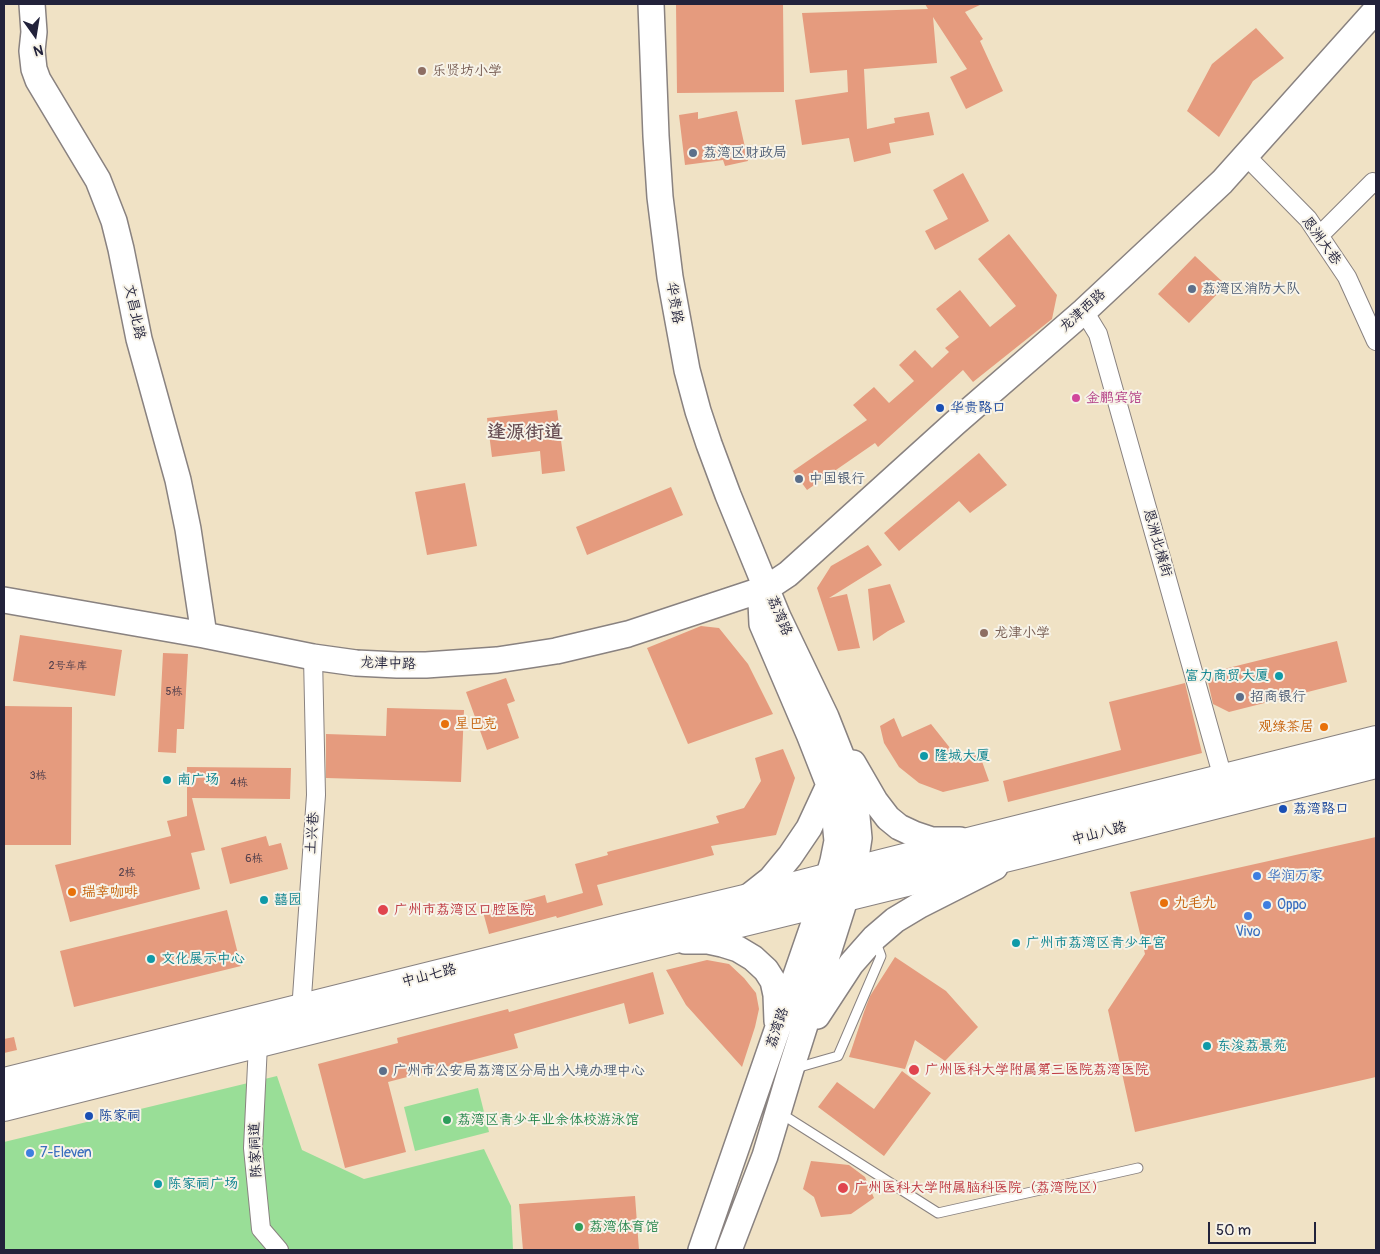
<!DOCTYPE html>
<html>
<head>
<meta charset="utf-8">
<style>
	body { margin:0 }
	#map { position:relative; width:1380px; height:1254px; overflow:hidden; background:#f0e2c5; font-family:Pangolin,sans-serif }
	canvas { display:block }
	.frame { position:absolute; inset:0; border:5px solid #22223b; pointer-events:none }
	.north { position:absolute; left:10px; top:10px; width:50px; height:50px; -webkit-text-stroke:4px #f7f3e8; paint-order:stroke; rotate:167deg; font-size:14px; font-weight:700; line-height:20px; text-align:center; color:#22223b }
	.north::after { content:''; display:block; margin:auto; width:18px; height:22px; background:#22223b; clip-path:polygon(50% 0,100% 100%,50% 72%,0 100%) }
	.scale { position:absolute; left:1208px; top:1222px; width:108px; height:22px; box-sizing:border-box; border:2px solid #22223b; border-top:0; padding-left:6px; font-size:15px; line-height:18px; white-space:nowrap; color:#22223b; -webkit-text-stroke:4px #f7f3e8; paint-order:stroke }
</style>
</head>
<body>
<div id="map">
<canvas width="1380" height="1254"></canvas>
<div class="frame"></div>
<div class="north">N</div>
<div class="scale">50 m</div>
</div>
<script>
const context = document.querySelector('canvas').getContext('2d');
context.lineJoin = 'round';
function paint(path, color) {
  context.fillStyle = color;
  context.fill(path, 'evenodd');
}
function poly(rows) {
  const path = new Path2D();
  for (const r of rows) {
    path.moveTo(r[0], r[1]);
    for (let i = 2; i < r.length; i += 2) path.lineTo(r[i], r[i + 1]);
  }
  return path;
}
function strokePath(path, color, width, dash) {
  context.strokeStyle = color;
  context.lineWidth = width;
  context.lineCap = dash ? 'butt' : 'round';
  context.setLineDash(dash || []);
  context.stroke(path);
}
function write(font, color, halo, rows, align = 'center') {
  context.font = font + ' Pangolin,"LXGW WenKai TC",sans-serif';
  context.lineWidth = 4;
  context.setLineDash([]);
  context.textBaseline = 'middle';
  context.strokeStyle = halo;
  context.fillStyle = color;
  for (const [text, x, y, turn = 0] of rows) {
    context.save();
    context.translate(x, y);
    context.rotate((+turn || 0) * Math.PI / 180);
    context.textAlign = isNaN(turn) ? turn : align;
    if (halo) context.strokeText(text, 0, 0);
    context.fillText(text, 0, 0);
    context.restore();
  }
}
const green = poly([
	[277,1076,302,1150,364,1179,484,1149,511,1206,513,1250,4,1250,4,1142],
	[478,1088,489,1132,415,1151,404,1107]
]);
const building = poly([
	[676,4,783,4,784,92,677,93],
	[925,4,982,4,965,12,983,39,980,41,1003,91,966,109,950,77,967,69,933,17,937,63,864,69,867,129,895,123,894,118,929,112,934,135,889,143,891,153,854,162,849,138,802,145,795,100,848,92,847,70,810,73,802,13,928,9],
	[1256,28,1284,58,1253,81,1219,137,1187,111,1212,64],
	[737,111,748,161,725,166,723,160,685,165,679,115,698,112,698,119],
	[963,173,989,221,935,250,925,231,948,219,933,190],
	[1009,234,1057,295,1052,319,973,382,963,370,878,447,875,443,807,490,793,471,867,420,853,405,874,387,889,403,914,381,899,365,915,350,932,368,949,352,945,348,959,337,936,309,960,290,990,327,1016,306,978,259],
	[1195,256,1226,285,1189,323,1158,294],
	[557,410,565,471,542,474,540,451,492,457,487,418],
	[979,453,1007,485,970,513,959,501,899,551,884,533],
	[465,483,477,546,427,555,415,492],
	[671,487,683,515,587,555,576,527],
	[868,545,882,565,829,598,847,594,860,648,838,651,817,588,831,566],
	[890,584,905,622,888,631,873,641,868,589],
	[701,626,719,628,748,664,773,714,688,744,647,648],
	[20,635,122,650,115,696,13,681],
	[1337,641,1347,682,1229,712,1213,704,1208,682,1220,670],
	[163,653,188,654,184,729,177,729,176,753,158,752],
	[506,678,515,701,507,704,519,738,487,750,466,692],
	[1185,683,1202,753,1008,802,1003,781,1121,750,1109,702],
	[4,706,72,707,71,845,4,845],
	[387,708,464,710,461,782,326,778,326,734,386,736],
	[894,718,902,737,931,724,958,758,979,753,989,781,943,792,919,783,899,767,884,743,880,726],
	[783,749,795,778,776,835,711,846,714,855,597,885,603,905,557,918,556,916,489,934,483,912,545,895,547,903,583,893,575,864,608,855,607,852,719,823,716,816,744,808,761,781,755,758],
	[187,767,291,768,290,799,192,798,205,850,191,853,200,889,70,922,55,865,171,836,167,821,187,816],
	[266,836,269,846,281,843,288,869,230,884,221,848],
	[1376,837,1376,1077,1135,1132,1108,1010,1145,954,1130,892],
	[227,910,241,966,74,1007,60,951],
	[895,957,946,991,978,1027,945,1061,915,1040,905,1069,849,1057,864,1012,870,996],
	[707,960,729,964,744,978,756,993,759,1009,755,1027,742,1067,686,1005,666,970],
	[653,972,664,1014,629,1024,624,1003,514,1034,518,1048,388,1082,406,1152,345,1168,318,1064,398,1043,397,1038,508,1009,509,1012],
	[14,1037,17,1050,4,1053,4,1039],
	[902,1071,931,1093,884,1156,818,1107,837,1082,874,1109],
	[811,1161,849,1165,865,1177,874,1198,851,1214,821,1217,814,1197,803,1189],
	[635,1196,639,1250,523,1250,519,1204]
]);
const lane = poly([
	[796,1068,838,1056,881,956,875,940],
	[780,1113,938,1213,1138,1168]
]);
const street = poly([
	[1245,155,1308,219,1347,277,1376,341],
	[1319,236,1373,182,1376,184],
	[1084,311,1098,334,1223,778],
	[303,1008,302,997,316,795,313,657],
	[258,1044,253,1148,261,1229,279,1250]
]);
const secondary = poly([
	[32,4,34,32,32,51,34,69,38,80,98,180,114,221,121,249,139,339,178,480,188,529,204,635],
	[651,4,656,136,660,197,670,277,687,370,698,411,709,444,728,495,778,617,826,717,841,755,850,781,857,817,859,838,854,871,791,1069,765,1156,729,1250],
	[4,600,204,635,313,657,356,663,397,665,426,665,497,660,556,651,628,634,767,588,788,574,955,423,1084,311,1222,182,1376,10],
	[853,763,875,801,888,818,899,827,914,834,932,840,960,840],
	[747,898,771,879,790,856,809,828,829,785],
	[685,941,708,941,722,944,738,949,753,958,766,970,773,981,776,995,777,1021],
	[817,1016,851,964,874,938,895,920,920,905,995,867],
	[701,1250,821,903,833,861,837,841,834,810,829,785,809,734,762,624,761,602,766,590]
]);
const primary = poly([
	[4,1082,627,927,744,899,880,864,1376,740],
	[4,1107,667,941,1021,854,1376,764]
]);
const markers = [
	[422,71,5,"#8d6e63"],
	[693,153,5,"#5c6f8a"],
	[1192,289,5,"#5c6f8a"],
	[1076,398,5,"#d1479c"],
	[940,408,5,"#1a4fb4"],
	[799,479,5,"#5c6f8a"],
	[984,633,5,"#8d6e63"],
	[1279,676,5,"#0f9aa8"],
	[1240,697,5,"#5c6f8a"],
	[445,724,5,"#e8710a"],
	[1324,727,5,"#e8710a"],
	[924,756,5,"#0f9aa8"],
	[167,780,5,"#0f9aa8"],
	[1283,809,5,"#1a4fb4"],
	[1257,876,5,"#3f7fe0"],
	[72,892,5,"#e8710a"],
	[264,900,5,"#0f9aa8"],
	[1164,903,5,"#e8710a"],
	[1267,905,5,"#3f7fe0"],
	[383,910,6,"#e0444e"],
	[1248,916,5,"#3f7fe0"],
	[1016,943,5,"#0f9aa8"],
	[151,959,5,"#0f9aa8"],
	[1207,1046,5,"#0f9aa8"],
	[914,1070,6,"#e0444e"],
	[383,1071,5,"#5c6f8a"],
	[89,1116,5,"#1a4fb4"],
	[447,1120,5,"#2e9e5b"],
	[30,1153,5,"#3f7fe0"],
	[158,1184,5,"#0f9aa8"],
	[843,1188,6,"#e0444e"],
	[579,1227,5,"#2e9e5b"]
];
const numberNames = [
	["2号车库",68,666],
	["5栋",174,692],
	["3栋",38,776],
	["4栋",239,783],
	["6栋",254,859],
	["2栋",127,873]
];
const educationNames = [
	["乐贤坊小学",432,71],
	["龙津小学",994,633]
];
const serviceNames = [
	["荔湾区财政局",703,153],
	["荔湾区消防大队",1202,289],
	["中国银行",809,479],
	["招商银行",1250,697],
	["广州市公安局荔湾区分局出入境办理中心",393,1071]
];
const streetNames = [
	["恩洲大巷",1321,241,54],
	["华贵路",674,303,81],
	["龙津西路",1083,311,-42],
	["文昌北路",134,312,78],
	["恩洲北横街",1157,543,74],
	["荔湾路",779,616,67],
	["龙津中路",388,664,2],
	["土兴巷",313,833,-86],
	["中山八路",1099,834,-14],
	["中山七路",429,976,-14],
	["荔湾路",778,1028,-71],
	["陈家祠道",256,1150,-92]
];
const hotelNames = [
	["金鹏宾馆",1086,398]
];
const transitNames = [
	["华贵路口",950,408],
	["荔湾路口",1293,809],
	["陈家祠",99,1116]
];
const cultureNames = [
	["富力商贸大厦",1269,676,"right"],
	["隆城大厦",934,756],
	["南广场",177,780],
	["囍园",274,900],
	["广州市荔湾区青少年宫",1026,943],
	["文化展示中心",161,959],
	["东浚荔景苑",1217,1046],
	["陈家祠广场",168,1184]
];
const foodNames = [
	["星巴克",455,724],
	["观绿茶居",1314,727,"right"],
	["瑞幸咖啡",82,892],
	["九毛九",1174,903]
];
const shopNames = [
	["华润万家",1267,876],
	["Oppo",1277,905],
	["Vivo",1248,932,"center"],
	["7-Eleven",40,1153]
];
const healthNames = [
	["广州市荔湾区口腔医院",394,910],
	["广州医科大学附属第三医院荔湾医院",925,1070],
	["广州医科大学附属脑科医院（荔湾院区）",854,1188]
];
const leisureNames = [
	["荔湾区青少年业余体校游泳馆",457,1120],
	["荔湾体育馆",589,1227]
];
const districtNames = [
	["逢源街道",525,433]
];
paint(green, '#99de97');
paint(building, '#e59b7e');
strokePath(lane, '#898280', 11);
strokePath(street, '#898280', 20);
strokePath(secondary, '#898280', 28);
strokePath(primary, '#898280', 30);
strokePath(lane, '#fff', 9);
strokePath(street, '#fff', 18);
strokePath(secondary, '#fff', 25);
strokePath(primary, '#fff', 28);
for (const [x, y, r, color] of markers) {
  const dot = new Path2D();
  dot.arc(x, y, r, 0, 2 * Math.PI);
  context.fillStyle = color;
  context.fill(dot);
  strokePath(dot, '#f7f3e8', 2);
}
write('11px', '#53404c', null, numberNames);
write('14px', '#785e54', '#f7f3e8', educationNames, 'left');
write('14px', '#4e5e75', '#f7f3e8', serviceNames, 'left');
write('14px', '#22223b', '#f7f3e8', streetNames);
write('14px', '#b23c85', '#f7f3e8', hotelNames, 'left');
write('14px', '#164399', '#f7f3e8', transitNames, 'left');
write('14px', '#0d838f', '#f7f3e8', cultureNames, 'left');
write('14px', '#c56008', '#f7f3e8', foodNames, 'left');
write('14px', '#366cbe', '#f7f3e8', shopNames, 'left');
write('14px', '#be3a42', '#f7f3e8', healthNames, 'left');
write('14px', '#27864d', '#f7f3e8', leisureNames, 'left');
write('bold 19px', '#664c52', '#f7f3e8', districtNames);
</script>
</body>
</html>
